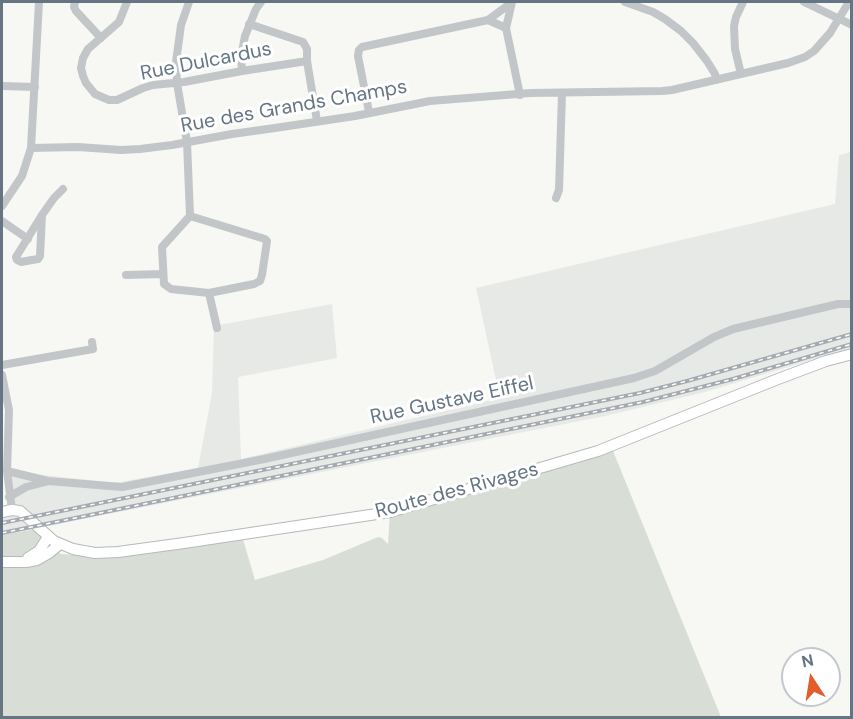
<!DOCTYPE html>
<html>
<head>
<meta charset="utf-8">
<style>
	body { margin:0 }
	#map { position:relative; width:853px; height:719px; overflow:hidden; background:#f7f7f4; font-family:"DM Sans",sans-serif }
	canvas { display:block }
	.frame { position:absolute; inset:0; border:3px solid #667584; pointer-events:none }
	.north { position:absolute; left:781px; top:647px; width:60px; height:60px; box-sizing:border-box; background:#fff; border:2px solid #c2c8ce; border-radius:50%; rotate:348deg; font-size:16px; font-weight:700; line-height:24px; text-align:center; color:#667584 }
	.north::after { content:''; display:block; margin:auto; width:21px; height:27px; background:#e15e2a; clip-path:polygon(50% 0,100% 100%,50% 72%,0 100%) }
</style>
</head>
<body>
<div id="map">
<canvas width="853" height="719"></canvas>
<div class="frame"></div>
<div class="north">N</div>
</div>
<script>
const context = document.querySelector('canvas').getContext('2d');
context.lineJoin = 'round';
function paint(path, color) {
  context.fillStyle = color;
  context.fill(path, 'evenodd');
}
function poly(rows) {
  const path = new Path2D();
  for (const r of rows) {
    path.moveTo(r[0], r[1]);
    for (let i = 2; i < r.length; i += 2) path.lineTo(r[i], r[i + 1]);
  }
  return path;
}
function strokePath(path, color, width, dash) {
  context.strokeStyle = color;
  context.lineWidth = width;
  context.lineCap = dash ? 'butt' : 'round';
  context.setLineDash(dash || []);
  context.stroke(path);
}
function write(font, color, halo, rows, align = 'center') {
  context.font = font + ' "DM Sans",sans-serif';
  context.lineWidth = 6;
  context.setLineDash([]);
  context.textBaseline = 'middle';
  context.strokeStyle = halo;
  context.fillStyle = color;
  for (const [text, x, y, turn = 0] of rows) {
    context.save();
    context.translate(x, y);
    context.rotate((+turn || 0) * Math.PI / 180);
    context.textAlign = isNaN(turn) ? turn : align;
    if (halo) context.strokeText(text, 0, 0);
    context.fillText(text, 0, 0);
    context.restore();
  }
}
const built = poly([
	[851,152,851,348,705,392,605,416,2,535,2,518,21,514,12,510,7,471,115,483,198,468,212,393,214,326,332,304,337,358,238,377,241,459,500,398,476,288,835,204,839,155]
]);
const green = poly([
	[611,446,721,717,2,718,2,535,36,529,43,540,61,554,107,557,242,536,255,580,323,560,378,537,382,538,388,544,390,512]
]);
const minor = poly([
	[75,2,74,7,76,11,101,38],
	[127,2,119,22,88,49,83,58,81,68,83,76,86,83,95,94,109,100,117,100,143,88,153,85,184,82,242,71,307,61,317,121],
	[189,2,181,25,176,62,177,83,187,142,190,216,162,247,164,284,171,289,209,293,254,284,260,281,262,275,267,241,265,239,190,216],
	[625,2,653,12,665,19,681,31,693,43,707,61,715,74,716,80],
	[804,2,852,25],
	[488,20,511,3],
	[249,24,303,42,307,49,307,61],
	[506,28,512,2],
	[242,71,241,57,245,36,256,9,261,2],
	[741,74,735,49,734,26,736,17,743,2],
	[2,86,35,87],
	[369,112,358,56,359,50,362,47,488,20,506,28,520,95],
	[31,148,78,147,121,150,140,149,172,145,232,134,275,128,355,116,430,101,530,93,662,91,672,90,788,63,805,57,814,51,830,33,849,2],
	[556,198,559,190,562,93],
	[2,206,22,176,31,148,39,2],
	[42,215,40,256,38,259,32,260,21,262,17,260,16,257,42,215,54,198,63,189],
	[2,221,28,239],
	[126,275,163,274],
	[209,293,217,328],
	[2,365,93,349,92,342],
	[2,375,9,410,7,471,12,510],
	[7,471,48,481,122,487,264,459,634,378,655,371,714,337,733,329,838,304,852,304],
	[9,497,26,487,45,482]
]);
const major = poly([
	[2,512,12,510,20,511,54,541,73,549,95,553,118,552,184,543,390,512,598,451,778,379,826,361,852,354],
	[28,558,39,551,48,537],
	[2,562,26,562,37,560,49,553,60,544]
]);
const rail = poly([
	[2,523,640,393,687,381,852,334],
	[2,533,643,402,733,379,852,344]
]);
const streetNames = [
	["Rue Dulcardus",206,62,-11],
	["Rue des Grands Champs",294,107,-10],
	["Rue Gustave Eiffel",452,401,-12],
	["Route des Rivages",457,491,-15]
];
paint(built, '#e7e9e7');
paint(green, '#d8ded5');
strokePath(major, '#b5b9bd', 12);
strokePath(minor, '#c2c6c9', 8);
strokePath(major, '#fff', 10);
strokePath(rail, '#a5aab0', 4);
strokePath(rail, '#fff', 1.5, [4.5]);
write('20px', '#667584', '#fff', streetNames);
</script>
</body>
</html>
